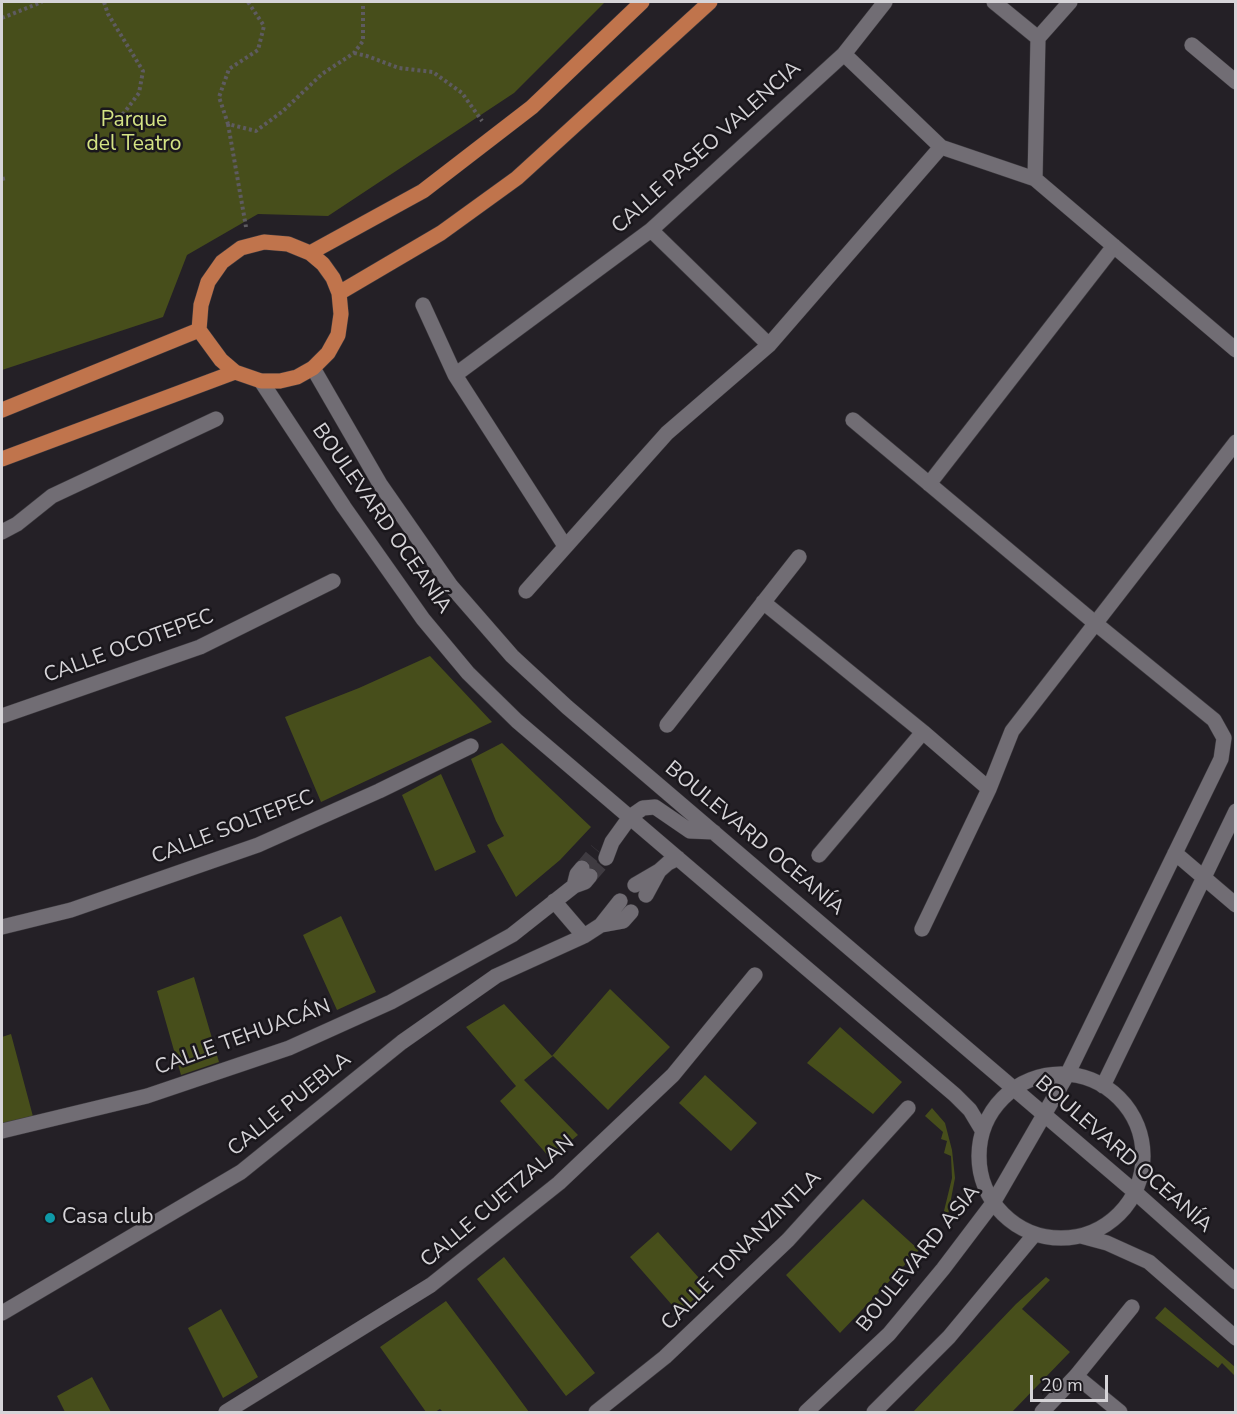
<!DOCTYPE html>
<html>
<head>
<meta charset="utf-8">
<style>
	body { margin:0 }
	#map { position:relative; width:1237px; height:1414px; overflow:hidden; background:#242026; font-family:"Nunito Sans",sans-serif }
	canvas { display:block }
	.frame { position:absolute; inset:0; border:3px solid #d6d4d8; pointer-events:none }
	.scale { position:absolute; left:1030px; top:1375px; width:78px; height:27px; box-sizing:border-box; border:3px solid #d6d4d8; border-top:0; padding-left:8px; font-size:18px; line-height:21px; white-space:nowrap; color:#d6d4d8; -webkit-text-stroke:4px #1a171c; paint-order:stroke }
</style>
</head>
<body>
<div id="map">
<canvas width="1237" height="1414"></canvas>
<div class="frame"></div>
<div class="scale">20 m</div>
</div>
<script>
const context = document.querySelector('canvas').getContext('2d');
context.lineJoin = 'round';
function paint(path, color) {
  context.fillStyle = color;
  context.fill(path, 'evenodd');
}
function poly(rows) {
  const path = new Path2D();
  for (const r of rows) {
    if (r.length === 3) {
      path.moveTo(r[0] + r[2], r[1]);
      path.arc(r[0], r[1], r[2], 0, 2 * Math.PI);
      continue;
    }
    path.moveTo(r[0], r[1]);
    for (let i = 2; i < r.length; i += 2) path.lineTo(r[i], r[i + 1]);
  }
  return path;
}
function strokePath(path, color, width, dash) {
  context.strokeStyle = color;
  context.lineWidth = width;
  context.lineCap = dash ? 'butt' : 'round';
  context.setLineDash(dash || []);
  context.stroke(path);
}
function write(font, color, halo, rows, align = 'center') {
  context.font = font + ' "Nunito Sans",sans-serif';
  context.lineWidth = 5;
  context.setLineDash([]);
  context.textBaseline = 'middle';
  context.strokeStyle = halo;
  context.fillStyle = color;
  for (const [text, x, y, turn = 0] of rows) {
    context.save();
    context.translate(x, y);
    context.rotate((+turn || 0) * Math.PI / 180);
    context.textAlign = isNaN(turn) ? turn : align;
    if (halo) context.strokeText(text, 0, 0);
    context.fillText(text, 0, 0);
    context.restore();
  }
}
const green = poly([
	[2,2,605,2,514,93,328,216,258,214,187,255,163,317,2,370],
	[430,656,492,722,321,802,285,717,359,688],
	[502,743,591,827,560,860,516,897,487,845,504,836,496,821,471,759],
	[441,774,476,852,435,871,402,795],
	[341,916,376,992,337,1010,303,935],
	[194,977,219,1062,181,1075,157,991],
	[610,989,670,1047,608,1110,553,1056,524,1080,578,1135,550,1158,500,1101,516,1086,466,1027,504,1004,552,1056],
	[840,1027,902,1082,873,1114,807,1063],
	[11,1034,35,1124,2,1131,2,1037],
	[705,1075,757,1123,731,1151,679,1103],
	[932,1108,945,1123,952,1150,955,1178,948,1215,944,1211,952,1178,951,1156,944,1153,947,1141,941,1139,943,1132,925,1116],
	[863,1199,919,1250,840,1333,786,1275],
	[658,1232,707,1287,679,1313,630,1257],
	[504,1257,595,1373,566,1396,477,1279],
	[1046,1277,1050,1280,1022,1309,1070,1352,1012,1412,913,1412,1016,1304],
	[446,1301,495,1366,529,1412,443,1412,440,1409,435,1412,426,1412,380,1347],
	[1165,1307,1235,1367,1235,1376,1222,1363,1218,1368,1155,1318],
	[221,1309,258,1377,223,1398,188,1328],
	[92,1377,111,1412,65,1412,57,1396]
]);
const minorTunnel = poly([
	[582,868,597,850],
	[590,876,606,858]
]);
const path = poly([
	[104,2,108,14,143,71,139,93,124,113,115,119],
	[248,2,264,26,258,50,229,69,219,97,228,124,256,131,283,111,322,74,354,53,363,41,363,2],
	[2,18,42,2],
	[354,53,367,56,399,68,433,72,462,93,482,121],
	[228,124,246,227],
	[2,179,7,178]
]);
const minor = poly([
	[994,2,1038,38],
	[1192,45,1236,82],
	[844,54,941,147,1035,179,1236,350],
	[1035,179,1038,38,1070,2],
	[651,230,769,345],
	[423,305,455,375,651,230,844,54,885,2],
	[313,368,380,484,451,586,512,656,567,707,1136,1193,1236,1282],
	[455,375,565,546],
	[261,381,344,507,423,619,468,673,517,721,955,1095,970,1110,982,1130],
	[929,484,1114,246],
	[2,532,17,524,52,496,216,419],
	[526,591,667,433,769,345,941,147],
	[763,602,923,732,989,789],
	[2,716,200,647,333,581],
	[667,725,799,557],
	[1175,853,1236,905],
	[819,855,923,732],
	[606,858,612,842,630,817,643,808,655,807,690,831,714,832],
	[635,885,659,871,668,863,678,858],
	[574,886,577,874,582,868],
	[646,895,659,871],
	[554,901,584,936],
	[601,925,620,901],
	[2,927,71,910,258,845,379,791,471,746],
	[922,929,989,789,1012,731,1236,442],
	[1061,1156,82],
	[1103,1086,1236,811],
	[2,1131,147,1096,289,1048,391,1002,512,935,574,886,585,882,590,876],
	[1081,1236,1107,1243,1149,1262,1236,1338],
	[2,1313,241,1172,402,1042,496,976,584,936,601,925,623,921,631,912],
	[1076,1376,1120,1412],
	[226,1412,431,1285,559,1183,673,1075,755,975],
	[596,1412,665,1357,788,1240,908,1108],
	[806,1412,889,1334,943,1269,993,1203,1067,1075,1221,759,1224,738,1214,720,1095,623,853,420],
	[874,1412,949,1337,1034,1235],
	[1042,1412,1076,1376,1132,1307]
]);
const major = poly([
	[264,242,288,244,310,253,323,264,333,278,339,293,341,314,338,335,328,353,313,368,297,377,280,381,261,381,235,372,221,360,199,330,201,305,208,282,222,262,241,248,264,242],
	[310,253,423,191,532,107,642,2],
	[339,293,441,233,517,178,710,2],
	[2,410,199,330],
	[2,459,235,372]
]);
const markers = [
	[50,1218,6,"#0f9aa8"]
];
const parkNames = [
	["Parque",134,121],
	["del Teatro",134,145]
];
const streetNames = [
	["CALLE PASEO VALENCIA",707,148,-42],
	["BOULEVARD OCEANÍA",381,519,55],
	["CALLE OCOTEPEC",129,647,-20],
	["CALLE SOLTEPEC",233,828,-21],
	["BOULEVARD OCEANÍA",754,839,40],
	["CALLE TEHUACÁN",243,1038,-20],
	["CALLE PUEBLA",290,1105,-39],
	["BOULEVARD OCEANÍA",1123,1155,41],
	["CALLE CUETZALAN",498,1202,-40],
	["CALLE TONANZINTLA",742,1251,-45],
	["BOULEVARD ASIA",919,1259,-51]
];
const poiNames = [
	["Casa club",62,1218]
];
paint(green, '#474e1b');
strokePath(minorTunnel, '#3f3b41', 15, [15, 8]);
strokePath(minor, '#3d3a3f', 16);
strokePath(major, '#3d3a3f', 16);
strokePath(path, '#5e5b60', 4, [3, 3]);
strokePath(minor, '#716d74', 15);
strokePath(major, '#c0744c', 15);
for (const [x, y, r, color] of markers) {
  const dot = new Path2D();
  dot.arc(x, y, r, 0, 2 * Math.PI);
  context.fillStyle = color;
  context.fill(dot);
  strokePath(dot, '#1a171c', 2);
}
write('21px', '#d4e384', '#1a171c', parkNames);
write('21px', '#d6d4d8', '#1a171c', streetNames);
write('21px', '#d6d4d8', '#1a171c', poiNames, 'left');
</script>
</body>
</html>
